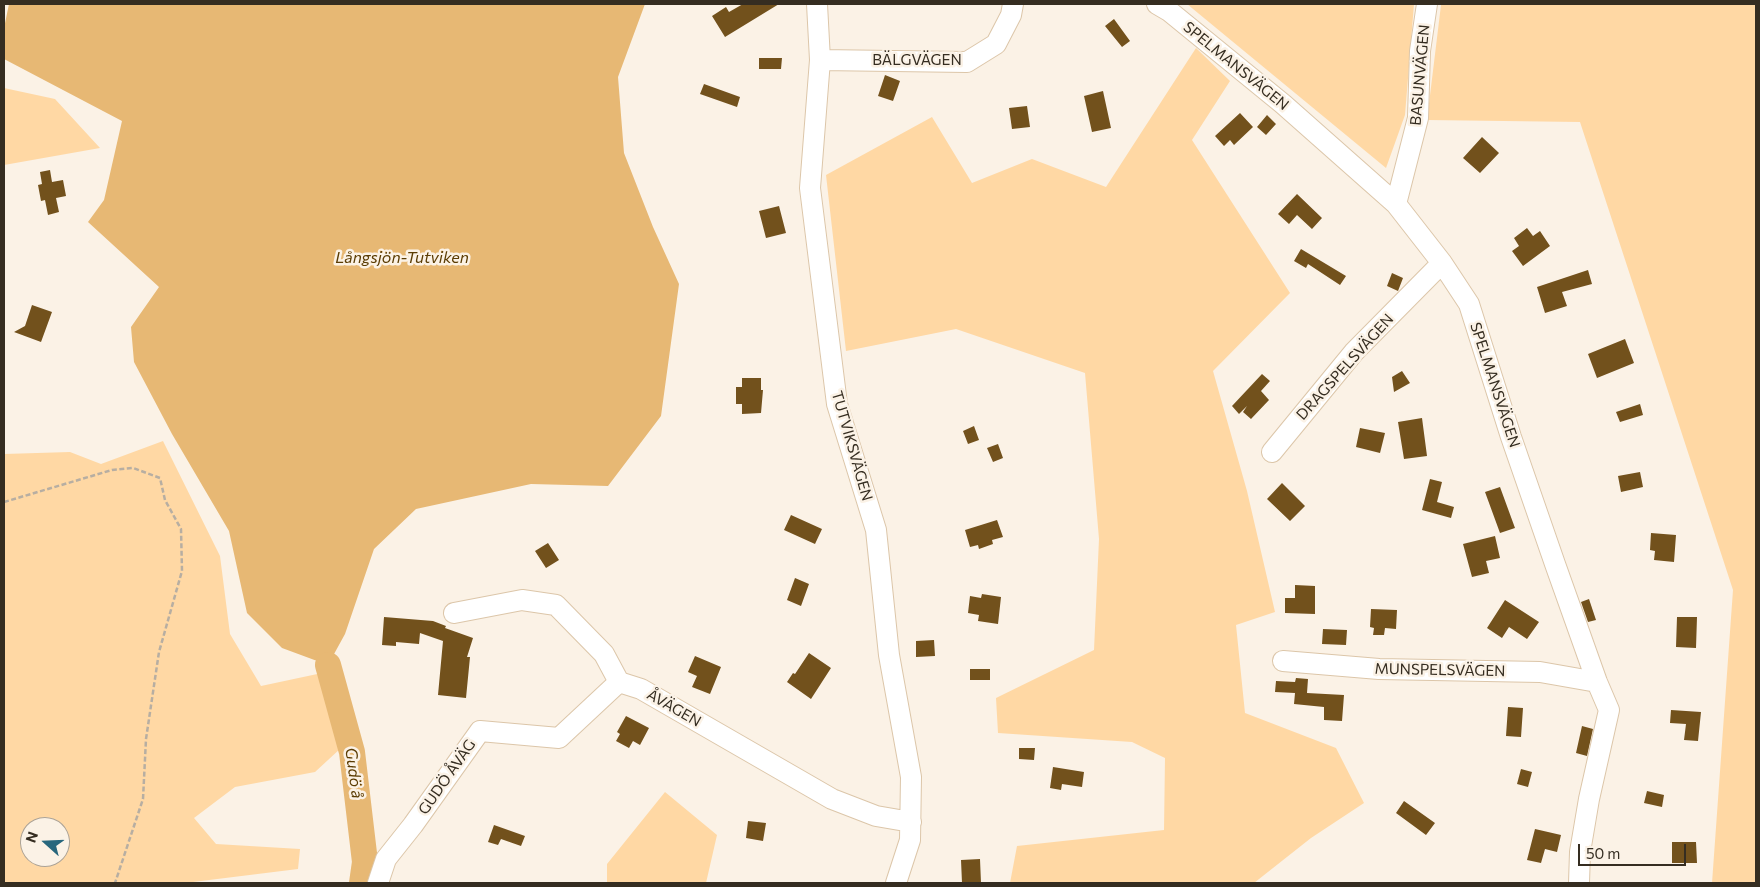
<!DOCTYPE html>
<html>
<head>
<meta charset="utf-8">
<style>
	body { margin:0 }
	#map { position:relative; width:1760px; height:887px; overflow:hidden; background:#fbf2e6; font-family:Commissioner,sans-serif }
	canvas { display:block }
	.frame { position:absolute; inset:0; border:5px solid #352d21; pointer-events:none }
	.north { position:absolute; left:20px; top:817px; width:50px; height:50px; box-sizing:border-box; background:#fbf2e6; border:1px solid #aca397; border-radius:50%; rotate:290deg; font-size:14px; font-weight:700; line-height:20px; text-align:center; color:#352d21 }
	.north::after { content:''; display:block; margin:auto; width:18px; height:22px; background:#29677d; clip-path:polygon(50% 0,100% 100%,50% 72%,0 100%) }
	.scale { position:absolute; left:1578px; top:844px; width:108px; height:22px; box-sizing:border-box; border:2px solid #352d21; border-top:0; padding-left:6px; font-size:15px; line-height:18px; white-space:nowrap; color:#352d21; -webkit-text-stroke:4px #fbf2e6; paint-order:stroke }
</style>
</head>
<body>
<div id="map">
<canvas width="1760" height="887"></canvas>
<div class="frame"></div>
<div class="north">N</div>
<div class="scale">50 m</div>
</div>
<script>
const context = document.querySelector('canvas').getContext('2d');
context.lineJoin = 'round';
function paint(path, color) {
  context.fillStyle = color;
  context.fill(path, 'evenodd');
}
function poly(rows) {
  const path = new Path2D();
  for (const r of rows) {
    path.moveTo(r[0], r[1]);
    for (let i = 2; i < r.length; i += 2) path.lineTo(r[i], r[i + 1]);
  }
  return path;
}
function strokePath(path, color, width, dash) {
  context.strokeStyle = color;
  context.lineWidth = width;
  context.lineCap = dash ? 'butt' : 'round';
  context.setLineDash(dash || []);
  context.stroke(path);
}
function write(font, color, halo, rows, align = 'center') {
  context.font = font + ' Commissioner,sans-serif';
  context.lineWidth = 5;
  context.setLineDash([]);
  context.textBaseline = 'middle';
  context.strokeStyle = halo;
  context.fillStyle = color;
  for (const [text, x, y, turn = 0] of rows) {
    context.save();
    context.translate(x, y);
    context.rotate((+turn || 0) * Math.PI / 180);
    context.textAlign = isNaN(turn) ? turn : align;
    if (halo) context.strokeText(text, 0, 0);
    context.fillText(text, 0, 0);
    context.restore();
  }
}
const green = poly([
	[1187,4,1414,4,1405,115,1386,168],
	[1448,4,1756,4,1756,883,1712,883,1733,590,1580,122,1427,120,1441,5],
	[1196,48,1230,81,1192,140,1290,293,1213,371,1247,491,1275,612,1236,625,1245,713,1336,748,1364,803,1311,838,1254,883,1010,883,1017,846,1164,830,1165,758,1132,742,998,733,996,698,1094,650,1099,539,1085,373,956,329,846,351,826,175,932,117,972,183,1032,159,1106,187],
	[4,88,55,99,100,148,4,165],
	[163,441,220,556,230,634,261,686,322,673,341,748,315,772,235,787,194,818,216,844,300,849,298,869,185,883,4,883,4,454,70,452,101,464],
	[30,827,60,827,60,857,30,857],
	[665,792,717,835,706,883,607,883,607,864]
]);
const water = poly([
	[9,4,645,4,618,77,624,153,653,227,679,284,661,416,608,486,531,484,416,509,374,549,345,634,328,665,282,648,247,613,229,531,172,434,134,362,131,327,159,287,88,222,104,200,122,121,4,59,4,28]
]);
const river = poly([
	[328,665,352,752,365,862,362,883]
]);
const building = poly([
	[743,4,779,4,725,37,712,16,726,7,729,12],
	[1114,19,1130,41,1122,47,1105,26],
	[759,58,782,58,781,69,759,69],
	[885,75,900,81,893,101,878,96],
	[704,84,740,97,737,107,700,94],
	[1103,91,1111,128,1092,132,1084,96],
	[1027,106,1030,127,1012,129,1009,108],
	[1240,113,1253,127,1234,145,1230,140,1224,146,1215,136],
	[1267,115,1276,124,1266,135,1257,127],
	[1482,137,1499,153,1480,173,1463,158],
	[50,170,52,182,63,180,66,196,56,198,59,212,48,215,45,200,41,201,38,185,42,184,40,172],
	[1297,194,1322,218,1312,229,1297,215,1289,224,1278,214],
	[779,206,786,233,766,238,759,211],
	[1527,228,1533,236,1540,231,1550,246,1523,266,1512,251,1519,246,1514,238],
	[1301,249,1346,276,1340,285,1308,264,1306,268,1294,261],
	[1588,270,1592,284,1562,292,1567,306,1545,313,1537,287],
	[1392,273,1403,278,1398,291,1387,286],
	[32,305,52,312,41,342,14,332,25,326],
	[1625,339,1634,363,1597,378,1588,354],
	[1402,371,1410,383,1394,392,1392,377],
	[1262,374,1270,381,1261,391,1269,400,1251,419,1243,412,1247,406,1239,414,1232,406],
	[742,378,761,378,761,390,763,390,761,413,742,414,742,404,736,404,736,387,742,387],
	[1640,404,1643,415,1620,422,1616,412],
	[1422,418,1427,456,1404,459,1398,422],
	[974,426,979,440,968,444,963,431],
	[1360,428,1385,433,1380,453,1356,447],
	[998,444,1003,458,993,462,987,448],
	[1640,472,1643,487,1621,492,1618,476],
	[1430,479,1442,482,1437,502,1454,507,1451,518,1422,510],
	[1282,483,1305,506,1290,521,1267,499],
	[1500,487,1515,528,1500,533,1485,492],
	[791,515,822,529,815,544,784,530],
	[997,520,1003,537,992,540,993,544,979,549,978,545,970,547,965,530],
	[1651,533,1676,535,1674,562,1654,560,1655,551,1650,550],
	[1495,536,1500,558,1486,561,1489,573,1472,577,1463,544],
	[548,543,559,560,546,568,535,551],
	[795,578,809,584,801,606,787,600],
	[1295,585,1315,586,1315,614,1285,613,1285,598,1295,598],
	[982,594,1001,597,998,624,978,621,979,615,968,613,970,596,981,598],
	[1589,599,1596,620,1588,622,1581,602],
	[1505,600,1539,622,1527,639,1509,627,1502,638,1487,628],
	[1371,609,1397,610,1396,629,1385,628,1384,635,1373,635,1374,628,1370,627],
	[384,617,433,621,446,626,445,628,473,638,467,657,470,657,466,698,438,695,443,641,420,633,419,644,396,642,396,646,382,645],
	[1677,617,1697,617,1696,648,1676,647],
	[1323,629,1347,630,1346,645,1322,644],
	[934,640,935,656,916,657,916,641],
	[809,653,831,668,811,699,787,682,793,673,795,674],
	[695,656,721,667,710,694,692,687,697,676,688,672],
	[970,669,990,669,990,680,970,680],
	[1296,678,1308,679,1307,693,1344,695,1342,721,1324,720,1324,707,1294,704,1295,693,1275,692,1276,681,1295,682],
	[1508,707,1523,708,1521,737,1506,736],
	[1671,710,1701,712,1698,741,1684,740,1686,724,1670,723],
	[626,716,649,728,640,745,633,741,629,748,616,741,620,734,617,732],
	[1582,726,1593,729,1587,756,1576,753],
	[1019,748,1035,748,1034,760,1019,759],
	[1053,767,1084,772,1082,787,1062,784,1061,790,1050,788],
	[1521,769,1532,772,1528,787,1517,784],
	[1647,791,1664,795,1662,807,1644,803],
	[1404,801,1435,823,1426,835,1396,813],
	[748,821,766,823,763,841,746,838],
	[494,825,525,836,521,846,501,839,498,845,488,842],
	[1535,829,1561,835,1557,852,1545,849,1541,863,1527,860],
	[1672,842,1696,842,1697,863,1672,863],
	[980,859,981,883,962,883,961,860]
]);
const path = poly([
	[4,502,112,470,133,468,160,478,165,500,181,529,182,571,159,652,146,739,143,799,115,883]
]);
const minor = poly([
	[817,4,820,60,810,188,837,404,876,530,889,655,911,777,910,840,896,883],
	[1157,4,1169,11,1283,104,1396,204,1442,263,1469,304,1511,437,1555,564,1597,682,1609,710,1589,799,1580,852,1579,883],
	[820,60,967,62,996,44,1011,15,1013,4],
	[1396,204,1418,118,1420,51,1427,4],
	[1272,452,1354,352,1442,263],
	[454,613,522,600,556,605,604,654,619,682,641,689,832,799,876,816,911,822],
	[1283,661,1379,669,1540,672,1597,682],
	[378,883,386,859,413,825,480,731,559,738,619,682]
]);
const streetNames = [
	["BÄLGVÄGEN",917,60],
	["SPELMANSVÄGEN",1236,66,39],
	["BASUNVÄGEN",1420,75,-85],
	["DRAGSPELSVÄGEN",1345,367,-48],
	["SPELMANSVÄGEN",1495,385,72],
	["TUTVIKSVÄGEN",852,446,74],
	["MUNSPELSVÄGEN",1440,670,1],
	["ÅVÄGEN",674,708,30],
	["GUDÖ ÅVÄG",447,777,-55]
];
const waterNames = [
	["Långsjön-Tutviken",402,258],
	["Gudö å",354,773,82]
];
paint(green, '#ffd8a4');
paint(water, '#e7b874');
strokePath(river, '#e7b874', 26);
paint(building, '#72511c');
strokePath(minor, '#dcc6a9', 22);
strokePath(path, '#b7aea2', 2.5, [5, 2.5]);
strokePath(minor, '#fff', 20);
write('15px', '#352d21', '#fbf2e6', streetNames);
write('italic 16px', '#5b3c03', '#fbf2e6', waterNames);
</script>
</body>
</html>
